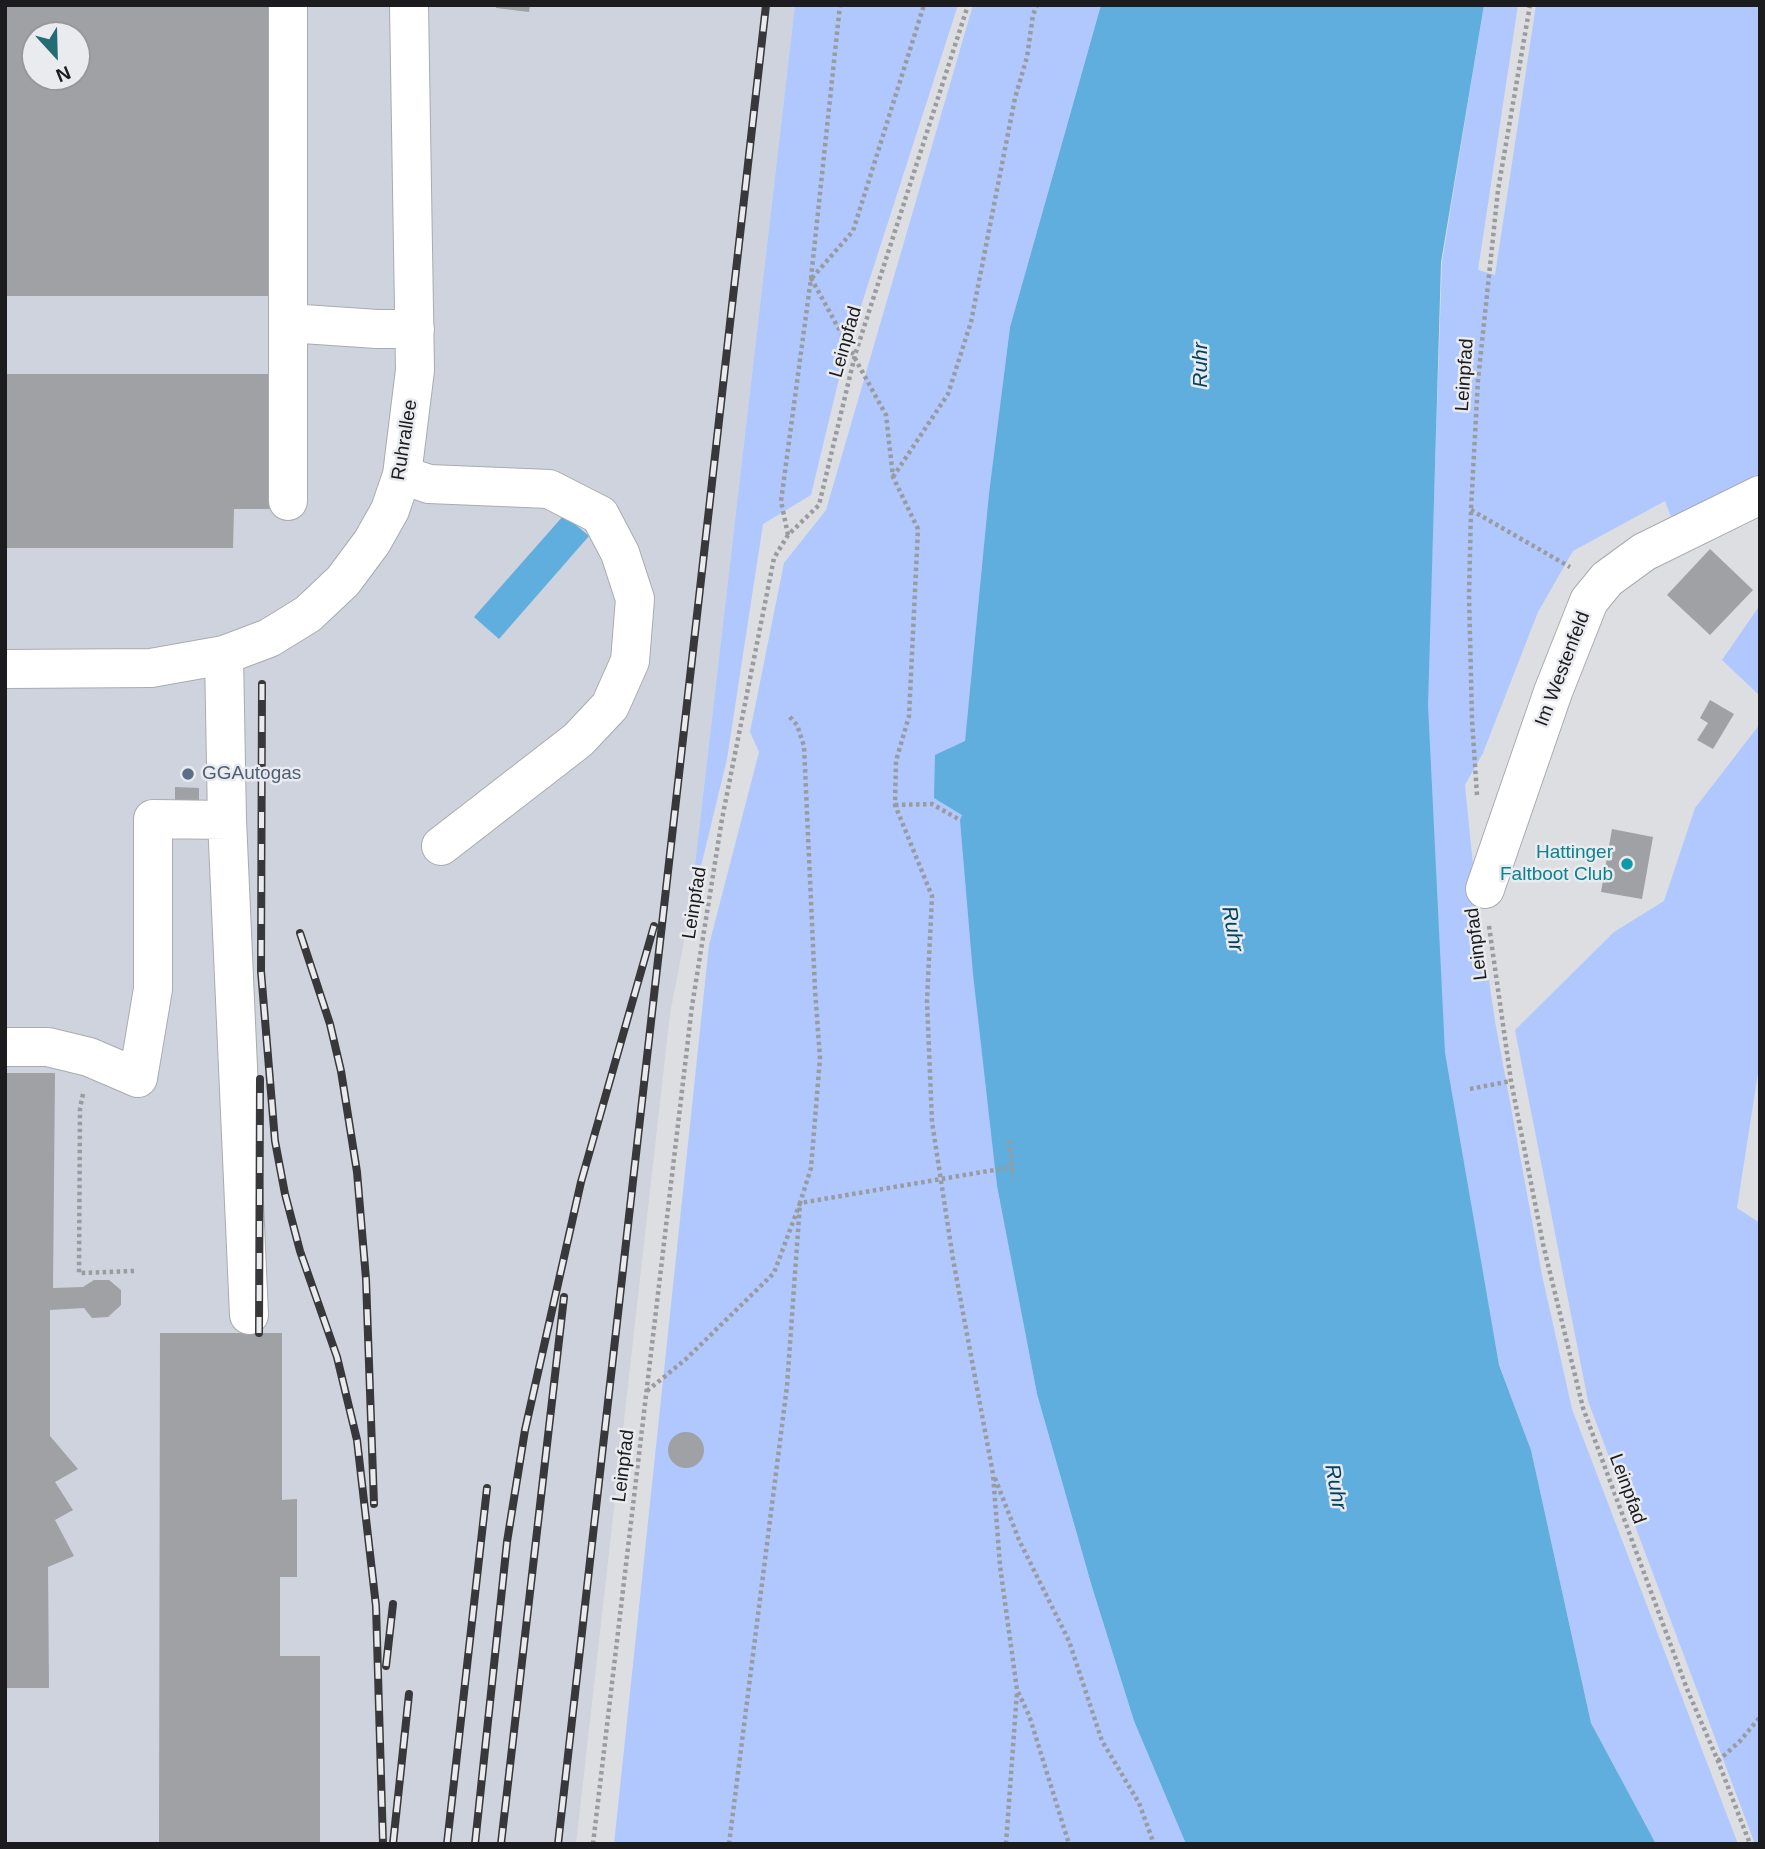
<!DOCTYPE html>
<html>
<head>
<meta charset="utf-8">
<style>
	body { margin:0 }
	#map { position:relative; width:1765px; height:1849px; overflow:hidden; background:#dcdee2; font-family:Arial,sans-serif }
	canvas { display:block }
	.frame { position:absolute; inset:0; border:7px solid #1c1c1e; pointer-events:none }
	.north { position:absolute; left:21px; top:21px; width:70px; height:70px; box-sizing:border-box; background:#eaebef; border:2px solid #98989b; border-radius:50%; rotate:158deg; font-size:19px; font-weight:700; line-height:28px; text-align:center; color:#1c1c1e }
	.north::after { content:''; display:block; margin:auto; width:24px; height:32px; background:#226d73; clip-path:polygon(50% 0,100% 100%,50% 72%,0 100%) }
</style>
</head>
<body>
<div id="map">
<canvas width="1765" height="1849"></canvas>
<div class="frame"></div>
<div class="north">N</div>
</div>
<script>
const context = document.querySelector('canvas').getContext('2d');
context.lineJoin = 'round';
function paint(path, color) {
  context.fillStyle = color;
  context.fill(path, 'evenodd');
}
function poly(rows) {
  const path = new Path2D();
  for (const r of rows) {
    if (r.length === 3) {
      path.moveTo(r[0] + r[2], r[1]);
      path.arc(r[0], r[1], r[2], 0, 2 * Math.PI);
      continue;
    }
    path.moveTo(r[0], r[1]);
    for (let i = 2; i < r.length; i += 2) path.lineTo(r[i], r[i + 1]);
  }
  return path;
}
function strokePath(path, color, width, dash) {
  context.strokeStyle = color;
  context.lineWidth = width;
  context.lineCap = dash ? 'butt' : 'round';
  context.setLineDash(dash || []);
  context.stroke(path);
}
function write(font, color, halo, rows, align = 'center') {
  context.font = font + ' Arial,sans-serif';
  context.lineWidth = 5;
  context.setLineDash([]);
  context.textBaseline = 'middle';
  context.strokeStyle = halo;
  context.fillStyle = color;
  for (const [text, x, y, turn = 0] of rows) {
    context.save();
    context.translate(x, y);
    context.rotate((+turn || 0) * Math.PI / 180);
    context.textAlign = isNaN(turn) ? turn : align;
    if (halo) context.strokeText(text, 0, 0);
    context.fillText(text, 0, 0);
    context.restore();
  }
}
const built = poly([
	[5,5,795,5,689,916,670,1014,576,1844,5,1844],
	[35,35,77,35,77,77,35,77]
]);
const green = poly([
	[795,5,958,5,843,362,811,495,763,524,727,759,689,916],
	[973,5,1101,5,1010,327,989,493,965,742,962,815,997,1186,1037,1394,1092,1587,1134,1721,1186,1844,614,1844,709,945,759,752,750,732,784,563,826,510],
	[1484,5,1518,5,1478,270,1495,275,1536,5,1760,5,1760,485,1674,525,1665,501,1573,551,1538,612,1483,753,1465,785,1475,885,1495,1021,1542,1275,1572,1409,1738,1844,1656,1844,1591,1723,1531,1450,1499,1365,1441,1053,1427,705,1442,262],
	[1760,605,1760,696,1722,660],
	[1760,724,1760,1060,1737,1208,1760,1223,1760,1844,1755,1844,1588,1401,1515,1030,1614,932,1664,901,1695,808]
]);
const water = poly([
	[1101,5,1484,5,1441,262,1428,705,1445,1053,1499,1365,1531,1450,1591,1723,1656,1844,1186,1844,1134,1721,1092,1587,1037,1394,997,1186,973,974,960,820,962,815,934,798,935,755,965,741,989,493,1010,327],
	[564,515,589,536,499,639,474,617]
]);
const building = poly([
	[5,5,280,5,279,296,5,296],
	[35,35,77,35,77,77,35,77],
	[496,5,530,5,529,12,496,8],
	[5,374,280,374,280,509,234,509,233,548,5,548],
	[1710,549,1753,590,1710,635,1667,595],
	[1710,700,1734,714,1713,749,1697,740,1708,723,1700,718],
	[175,787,199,788,199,805,175,804],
	[1612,829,1653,837,1642,899,1601,892],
	[5,1073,55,1073,53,1288,83,1287,94,1280,109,1280,121,1290,121,1305,108,1317,92,1318,84,1308,50,1310,50,1436,78,1469,55,1482,73,1510,55,1520,74,1556,48,1567,49,1688,5,1688],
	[160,1333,282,1333,282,1500,297,1499,297,1577,280,1577,280,1656,320,1656,320,1844,159,1844],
	[686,1450,18]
]);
const path = poly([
	[811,278,886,415,893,477,918,529,909,716,896,761,895,805,932,896,927,1001,932,1122,953,1259,993,1474,1000,1566,1017,1690,1029,1715,1069,1844],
	[812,278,853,231,924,5],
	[893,477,948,394,971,322,1015,98,1027,57,1033,15,1037,5],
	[1471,510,1570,567],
	[788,535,781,501,811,278,840,5],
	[1477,795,1472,720,1469,595,1471,509,1478,380,1498,190,1530,5],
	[895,805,932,804,960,820],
	[1489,926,1511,1081,1543,1244,1583,1408,1687,1689,1718,1761,1750,1844],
	[1470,1089,1511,1081],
	[83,1094,80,1108,79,1273,134,1271],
	[1009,1141,1013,1177],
	[647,1391,686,1359,774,1273,800,1203,1012,1167],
	[995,1478,1019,1540,1069,1641,1102,1741,1139,1803,1154,1844],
	[1718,1761,1740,1741,1760,1717],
	[593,1844,692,1006,722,819,774,558,788,535,819,505,855,355,968,5],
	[729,1844,787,1386,800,1203,811,1168,820,1058,815,990,804,746,797,725,788,715],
	[1006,1844,1017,1691]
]);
const minor = poly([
	[288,5,288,501],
	[288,323,377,329,415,329],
	[402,475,429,484,549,489,600,515,620,553,635,599,630,661,610,706,578,740,441,846],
	[224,655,227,820,249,1315],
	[5,669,151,668,224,655,269,638,308,614,343,581,372,542,390,510,402,475,415,370,409,5],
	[1485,889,1553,692,1589,601,1607,579,1644,552,1760,495],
	[5,1047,48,1047,89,1057,138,1078,153,989,153,819,227,820]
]);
const rail = poly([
	[262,684,261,971,275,1141,285,1194,300,1251,337,1357,357,1440,376,1606,383,1844],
	[300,933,330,1024,341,1071,357,1172,366,1279,374,1504],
	[259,1333,260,1079],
	[386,1666,393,1604],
	[393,1844,409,1694],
	[447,1844,487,1488],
	[475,1844,507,1542,525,1430,581,1182,654,926],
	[501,1844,564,1297],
	[558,1844,766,5]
]);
const markers = [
	[188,774,7,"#5c6f8a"],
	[1627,864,7,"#0f9aa8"]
];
const streetNames = [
	["Leinpfad",846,342,-74],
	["Leinpfad",1465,375,-86],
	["Ruhrallee",405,440,-81],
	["Im Westenfeld",1563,669,-69],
	["Leinpfad",695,903,-81],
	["Leinpfad",1477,944,-97],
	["Leinpfad",624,1466,-83],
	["Leinpfad",1627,1489,70]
];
const serviceNames = [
	["GGAutogas",202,774]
];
const cultureNames = [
	["Hattinger",1613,853],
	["Faltboot Club",1613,875]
];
const waterNames = [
	["Ruhr",1201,365,-90],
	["Ruhr",1232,929,80],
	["Ruhr",1335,1487,80]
];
paint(built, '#ced3dd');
paint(green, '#b0c8fe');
paint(water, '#5faede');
paint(building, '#9fa1a4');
strokePath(minor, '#aaabaf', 40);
strokePath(path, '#999b9e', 4.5, [3.5, 3.5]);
strokePath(minor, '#fff', 38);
strokePath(rail, '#38383a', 8);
strokePath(rail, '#eaebef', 5, [16]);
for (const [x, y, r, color] of markers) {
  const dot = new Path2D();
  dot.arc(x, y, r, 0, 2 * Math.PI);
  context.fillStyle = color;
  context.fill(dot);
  strokePath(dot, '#eaebef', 2.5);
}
write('19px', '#1c1c1e', '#eaebef', streetNames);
write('19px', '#4e5e75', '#eaebef', serviceNames, 'left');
write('19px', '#0d838f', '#eaebef', cultureNames, 'right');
write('italic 21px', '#004363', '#eaebef', waterNames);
</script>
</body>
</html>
